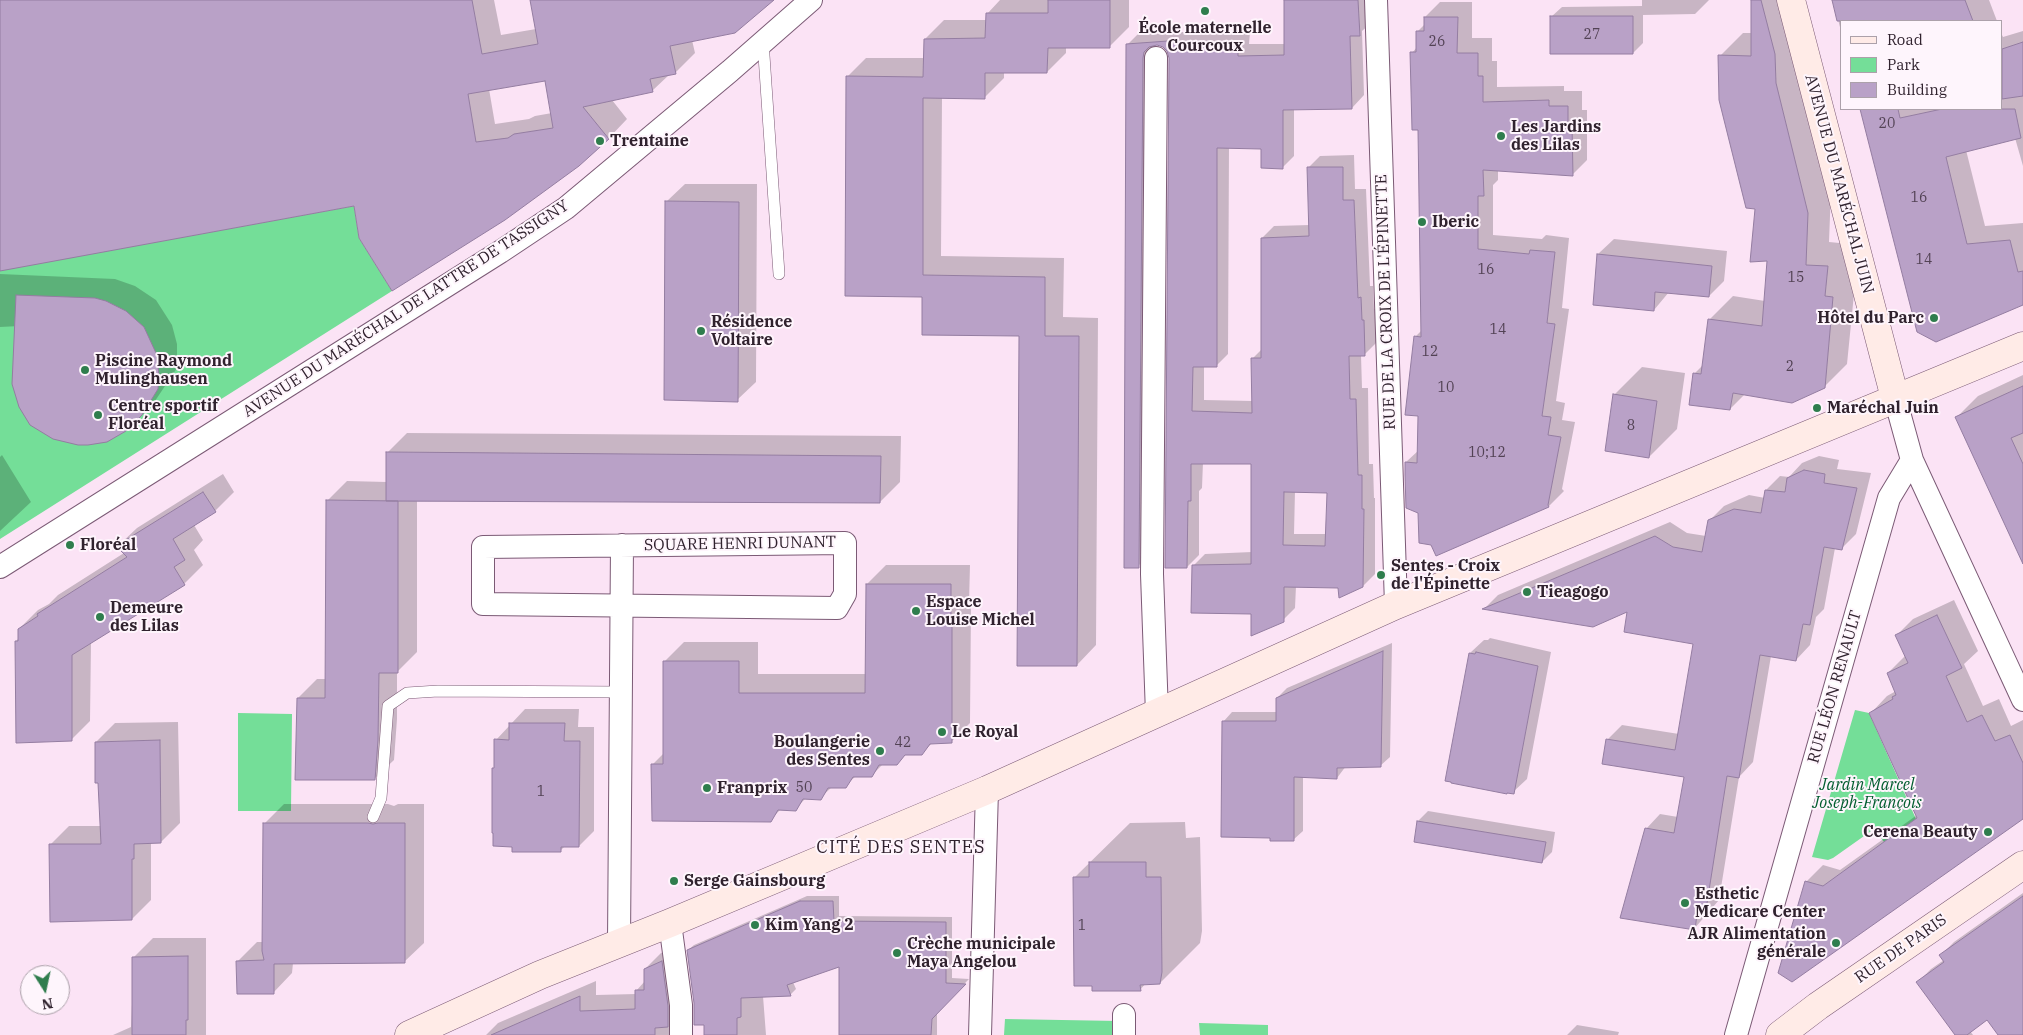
<!DOCTYPE html>
<html>
<head>
<meta charset="utf-8">
<style>
	body { margin:0 }
	#map { position:relative; width:2023px; height:1035px; overflow:hidden; background:#fbe3f5; font-family:"IBM Plex Serif",serif }
	canvas { display:block }
	.legend { position:absolute; left:1840px; top:20px; width:162px; height:90px; box-sizing:border-box; background:#fef5fc; border:1px solid #aca1aa; margin:0; padding:6px 9px; list-style:none; font-size:15px; color:#30222e }
	.legend li { display:flex; align-items:center; gap:10px; height:25px }
	.legend b { width:25px; border:1px solid #aca1aa }
	.north { position:absolute; left:20px; top:965px; width:50px; height:50px; box-sizing:border-box; background:#fef5fc; border:1px solid #aca1aa; border-radius:50%; rotate:170deg; font-size:14px; font-weight:700; line-height:20px; text-align:center; color:#30222e }
	.north::after { content:''; display:block; margin:auto; width:18px; height:22px; background:#2f7d4d; clip-path:polygon(50% 0,100% 100%,50% 72%,0 100%) }
</style>
</head>
<body>
<div id="map">
<canvas width="2023" height="1035"></canvas>
<ul class="legend">
<li><b style="height:6px;background:#ffebe7"></b>Road</li>
<li><b style="height:14px;background:#74de98"></b>Park</li>
<li><b style="height:14px;background:#b9a1c7"></b>Building</li>
</ul>
<div class="north">N</div>
</div>
<script>
const context = document.querySelector('canvas').getContext('2d');
context.lineJoin = 'round';
function paint(path, color) {
  context.fillStyle = color;
  context.fill(path, 'evenodd');
}
function poly(rows) {
  const path = new Path2D();
  for (const r of rows) {
    path.moveTo(r[0], r[1]);
    for (let i = 2; i < r.length; i += 2) path.lineTo(r[i], r[i + 1]);
  }
  return path;
}
function strokePath(path, color, width, dash) {
  context.strokeStyle = color;
  context.lineWidth = width;
  context.lineCap = dash ? 'butt' : 'round';
  context.setLineDash(dash || []);
  context.stroke(path);
}
function write(font, color, halo, rows, align = 'center') {
  context.font = font + ' "IBM Plex Serif",serif';
  context.lineWidth = 4;
  context.setLineDash([]);
  context.textBaseline = 'middle';
  context.strokeStyle = halo;
  context.fillStyle = color;
  for (const [text, x, y, turn = 0] of rows) {
    context.save();
    context.translate(x, y);
    context.rotate((+turn || 0) * Math.PI / 180);
    context.textAlign = isNaN(turn) ? turn : align;
    if (halo) context.strokeText(text, 0, 0);
    context.fillText(text, 0, 0);
    context.restore();
  }
}
const green = poly([
	[354,206,359,238,392,291,0,539,0,270],
	[1855,710,1869,713,1916,819,1884,842,1874,829,1833,858,1828,860,1812,857],
	[238,713,292,714,291,811,238,811],
	[1005,1019,1118,1021,1118,1035,1004,1035],
	[1199,1023,1268,1025,1268,1035,1200,1035]
]);
const shadow = poly([
	[0,0,494,0,501,35,536,29,531,0,770,0,692,40,695,53,675,73,670,74,652,91,612,100,627,119,608,139,355,205,0,269],
	[546,79,552,113,535,116,529,119,495,124,489,89],
	[1000,0,1129,0,1129,27,1110,46,1066,47,1066,53,1047,72,1004,72,1004,78,985,97,942,97,941,256,1064,258,1063,317,1098,318,1096,645,1077,665,1020,335,923,295,847,77,866,58,925,58,925,39,944,20,987,20,987,14],
	[1285,0,1370,0,1371,23,1362,31,1364,95,1352,108,1294,109,1294,156,1282,168,1262,148,1229,147,1228,354,1216,366,1204,365,1204,400,1253,401,1253,358,1263,348,1262,238,1274,226,1310,225,1308,168,1320,156,1354,155,1355,189,1366,189,1370,286,1373,286,1374,309,1376,309,1376,343,1364,355,1361,355,1362,388,1368,388,1369,464,1373,464,1374,498,1375,498,1375,574,1363,586,1296,586,1295,608,1283,620,1252,612,1193,566,1205,554,1252,552,1253,463,1203,462,1202,488,1199,491,1199,555,1187,567,1170,58,1169,51,1164,46,1155,43,1150,554,1138,566,1127,45,1139,33,1179,29,1179,32,1250,32,1249,44,1285,44],
	[1295,491,1328,491,1327,534,1294,534],
	[1642,0,1709,0,1695,14,1643,15,1643,43,1633,53,1551,17,1562,7,1642,6],
	[1752,0,1790,0,1831,190,1829,242,1850,244,1847,273,1856,274,1847,364,1824,387,1745,394,1730,409,1694,374,1704,364,1710,319,1733,296,1765,301,1768,260,1720,56,1743,33,1752,33],
	[1833,0,1989,0,1997,21,1842,21,1842,35],
	[1440,2,1472,2,1472,38,1492,38,1492,61,1497,61,1497,87,1564,86,1564,91,1582,91,1582,110,1587,110,1587,160,1572,175,1498,169,1498,180,1493,185,1493,235,1542,239,1546,235,1569,238,1562,308,1569,309,1556,401,1565,403,1562,420,1575,422,1562,489,1564,491,1549,506,1436,554,1419,512,1406,462,1419,450,1419,415,1415,337,1422,330,1419,128,1412,53,1417,47,1417,32,1426,23,1425,17],
	[2023,31,2023,166,2015,138,1966,150,1985,226,2023,223,2023,305,1918,331,1861,109,2002,109,2002,35,2003,37],
	[685,184,757,184,756,382,737,400,666,202],
	[1614,239,1727,251,1724,281,1709,296,1669,292,1654,310,1598,254],
	[0,274,115,279,135,286,156,300,172,325,177,344,177,368,153,404,133,424,15,392,13,365,20,326,0,327],
	[1642,367,1685,373,1677,429,1649,457,1614,395],
	[2023,375,2023,560,1957,417,1978,396],
	[407,433,901,436,900,482,880,502,417,499,417,652,397,672,397,719,394,760,374,779,298,698,317,679,326,679,327,501,347,481,387,482,387,453],
	[2,455,31,502,0,531,0,457],
	[1819,456,1839,460,1837,469,1871,473,1856,534,1841,549,1835,548,1824,609,1816,617,1810,645,1796,660,1771,656,1753,762,1739,777,1719,900,1694,929,1646,829,1660,814,1678,817,1685,776,1607,740,1622,725,1679,734,1694,643,1628,610,1485,608,1498,595,1670,522,1687,533,1706,536,1709,521,1724,506,1749,495,1765,498,1766,490,1780,476,1789,477,1802,463],
	[223,474,234,492,215,511,194,525,203,540,194,550,203,565,184,584,91,642,90,721,71,740,16,641,19,638,19,629,38,610,49,604,58,595,124,553,118,546,137,528],
	[886,565,970,565,969,603,971,603,970,723,951,742,933,742,922,753,907,753,896,764,883,764,871,776,856,776,845,786,832,787,820,798,806,798,795,809,781,809,770,820,653,764,664,753,665,661,684,642,758,642,758,674,866,674,867,584],
	[1954,600,1978,651,1964,664,1983,706,1999,699,2011,726,2023,720,2023,818,1792,981,1806,882,1823,865,1840,870,1917,815,1871,713,1887,696,1896,691,1888,673,1905,656,1897,635,1913,619],
	[1490,638,1551,652,1527,779,1513,792,1470,653,1484,640,1488,640],
	[1392,643,1390,757,1380,766,1346,766,1337,778,1303,777,1303,831,1293,840,1223,722,1232,712,1277,712,1277,698,1287,688],
	[525,709,579,709,578,727,594,727,594,831,579,846,565,846,560,851,495,767,496,740],
	[178,722,180,823,161,842,151,842,151,900,132,919,50,845,69,826,101,826,96,742,115,723],
	[284,804,388,804,394,806,398,804,424,804,424,943,404,962,293,963,292,973,273,993,238,961,257,942,264,942,265,823],
	[1428,811,1555,832,1552,852,1542,862,1418,821],
	[1185,822,1186,838,1200,837,1202,931,1200,943,1160,983,1146,983,1140,990,1074,878,1130,823],
	[2023,893,2023,1035,1999,1035,1987,1018,1970,1031,1973,1035,1956,1035,1918,982,1931,969,1944,960,1941,955,1954,942],
	[807,896,839,896,839,916,952,917,952,978,969,979,937,1012,937,1035,840,1035,840,965,793,982,796,989,790,995,763,996,766,1035,706,1035,705,1023,695,1003,688,950,694,945],
	[153,938,206,938,206,1035,113,1035,131,1027,134,957],
	[678,946,671,1035,486,1035,498,1023,596,981,596,995,636,994,636,991,645,981,645,969,661,953],
	[1577,1025,1619,1032,1618,1035,1567,1035]
]);
const building = poly([
	[0,0,472,0,482,54,538,44,530,0,774,0,735,33,670,46,676,74,650,79,653,92,583,107,609,139,579,166,505,220,392,291,359,238,354,206,0,271,0,0],
	[545,81,553,128,514,134,508,138,476,142,468,94,545,81],
	[1048,0,1110,0,1110,48,1048,48,1047,73,985,73,985,99,923,98,923,275,1045,277,1045,336,1079,336,1077,666,1017,666,1019,336,922,335,922,297,845,296,846,76,923,77,924,39,985,38,986,13,1048,13,1048,0],
	[1284,0,1358,0,1360,36,1350,36,1352,109,1283,110,1283,169,1261,168,1261,149,1217,148,1217,367,1193,367,1192,411,1252,413,1251,358,1261,358,1261,238,1309,236,1307,167,1343,167,1343,200,1354,200,1358,298,1361,297,1362,320,1364,320,1365,356,1349,356,1350,399,1356,399,1358,475,1362,475,1362,509,1364,509,1363,587,1339,598,1338,588,1284,587,1284,622,1251,636,1251,614,1191,613,1192,565,1251,564,1251,464,1191,464,1191,501,1188,501,1187,568,1165,568,1169,58,1167,51,1163,47,1157,45,1149,47,1144,52,1143,58,1139,568,1124,568,1126,44,1168,41,1168,43,1238,43,1238,56,1284,55,1284,0],
	[1284,492,1327,493,1325,546,1283,545,1284,492],
	[1751,0,1761,0,1775,54,1776,83,1808,213,1806,265,1828,266,1825,296,1833,297,1825,388,1792,403,1733,393,1730,410,1689,405,1693,373,1701,374,1708,319,1762,326,1767,261,1750,262,1755,209,1746,208,1719,100,1718,55,1751,56,1751,0],
	[1832,0,1965,0,1973,21,1837,21,1832,0],
	[1550,16,1633,16,1633,54,1550,54,1550,16],
	[1424,17,1458,17,1457,53,1478,53,1478,76,1483,76,1483,102,1549,100,1549,106,1568,106,1568,124,1572,124,1573,176,1483,170,1484,196,1478,196,1478,249,1529,254,1530,250,1555,252,1547,323,1555,324,1542,416,1551,417,1548,435,1561,437,1548,505,1549,507,1436,556,1431,545,1419,543,1418,513,1406,508,1405,475,1405,462,1417,463,1418,416,1405,415,1414,336,1421,337,1418,130,1412,130,1410,52,1416,52,1416,31,1424,31,1424,17],
	[2023,42,2023,96,2002,99,2002,49,2023,42],
	[1860,109,1898,109,1900,118,1942,109,2015,109,2021,138,1946,157,1967,244,2010,240,2018,272,2023,271,2023,305,1936,342,1917,332,1860,109],
	[665,201,739,202,738,402,664,400,665,201],
	[1597,254,1712,266,1709,297,1655,292,1654,311,1593,305,1597,254],
	[16,295,95,298,106,301,126,311,144,327,156,353,159,374,158,389,142,415,126,431,107,442,88,445,78,445,53,439,30,425,19,407,12,384,16,295],
	[2023,386,2023,433,2011,438,2023,464,2023,564,1955,417,2023,386],
	[1613,394,1657,401,1649,458,1605,451,1613,394],
	[386,452,881,456,880,503,386,501,386,452],
	[1804,470,1825,474,1824,483,1857,488,1842,550,1824,547,1810,625,1803,624,1796,661,1760,655,1739,778,1727,776,1705,916,1697,914,1695,930,1620,918,1645,828,1674,833,1684,777,1602,764,1606,739,1675,750,1693,644,1624,632,1627,612,1593,627,1482,609,1655,536,1673,547,1702,552,1708,520,1734,509,1761,513,1765,490,1785,492,1787,478,1804,470],
	[203,492,216,512,173,539,185,560,174,567,185,585,72,655,72,741,16,743,15,641,18,641,18,629,38,616,37,614,127,557,116,546,203,492],
	[326,500,398,501,398,673,379,673,378,740,375,780,295,780,297,698,325,698,326,500],
	[866,584,951,584,951,622,952,622,952,743,930,744,922,755,905,755,897,765,879,765,872,777,853,777,846,788,828,788,821,800,803,799,796,811,778,810,771,822,652,821,651,764,663,764,663,661,739,661,739,693,865,693,866,584],
	[1937,615,1962,668,1946,676,1967,722,1982,715,1995,741,2010,735,2023,763,2023,819,1792,982,1778,973,1805,881,1823,886,1917,818,1869,713,1893,699,1892,697,1896,695,1887,673,1908,663,1895,635,1937,615],
	[1383,651,1381,767,1337,768,1337,779,1294,777,1294,841,1270,841,1270,838,1221,837,1222,721,1276,721,1276,698,1383,651],
	[1476,652,1538,666,1514,794,1507,793,1507,794,1451,783,1451,782,1445,781,1469,653,1475,654,1476,652],
	[509,723,565,723,564,741,580,741,579,847,561,847,561,852,512,852,512,847,493,846,493,833,492,833,492,768,494,768,494,739,509,740,509,723],
	[160,740,161,843,134,844,134,859,132,859,132,920,50,922,49,844,101,844,98,783,95,783,95,742,160,740],
	[1417,821,1546,842,1542,863,1414,842,1417,821],
	[263,823,368,823,373,824,378,823,405,823,405,963,274,964,274,994,237,994,236,961,264,960,262,951,263,823],
	[1089,862,1146,862,1146,877,1161,877,1162,972,1160,984,1140,985,1141,991,1092,991,1092,986,1074,986,1073,877,1089,877,1089,862],
	[2023,896,2023,1035,1998,1035,1987,1020,1967,1035,1955,1035,1916,982,1944,962,1939,955,2023,896],
	[800,901,833,901,834,921,946,922,946,983,966,984,932,1019,931,1035,839,1035,839,967,787,985,791,996,741,998,741,1017,737,1018,737,1035,704,1035,704,1025,694,1025,694,1003,687,950,800,901],
	[188,956,188,1020,186,1020,186,1035,132,1035,132,957,188,956],
	[662,961,668,1006,668,1027,655,1028,655,1035,491,1035,580,996,580,1011,635,1009,635,990,644,990,644,969,662,961]
]);
const lane = poly([
	[763,41,779,274],
	[373,817,381,798,388,706,407,693,438,691,622,692]
]);
const street = poly([
	[1376,0,1396,605],
	[1156,58,1152,574,1157,714],
	[1895,398,1912,460,2023,700],
	[845,543,845,594,837,608,483,604,483,547,845,543],
	[0,567,500,252,566,208,730,71,811,0],
	[670,923,681,1005,681,1035],
	[619,942,622,545],
	[1124,1015,1124,1035],
	[980,1035,987,790],
	[1736,1035,1889,498,1912,460]
]);
const secondary = poly([
	[1791,0,1895,398],
	[409,1035,540,975,670,923,987,790,1396,605,2023,346],
	[1780,1035,1818,1006,2023,865]
]);
const markers = [
	[1205,11,5,"#2f7d4d"],
	[1501,136,5,"#2f7d4d"],
	[600,141,5,"#2f7d4d"],
	[1422,222,5,"#2f7d4d"],
	[1934,318,5,"#2f7d4d"],
	[701,331,5,"#2f7d4d"],
	[85,370,5,"#2f7d4d"],
	[1817,408,5,"#2f7d4d"],
	[98,415,5,"#2f7d4d"],
	[70,545,5,"#2f7d4d"],
	[1381,575,5,"#2f7d4d"],
	[1527,592,5,"#2f7d4d"],
	[916,611,5,"#2f7d4d"],
	[100,617,5,"#2f7d4d"],
	[942,732,5,"#2f7d4d"],
	[880,751,5,"#2f7d4d"],
	[707,788,5,"#2f7d4d"],
	[1988,832,5,"#2f7d4d"],
	[674,881,5,"#2f7d4d"],
	[1685,903,5,"#2f7d4d"],
	[755,925,5,"#2f7d4d"],
	[1836,943,5,"#2f7d4d"],
	[897,953,5,"#2f7d4d"]
];
const numberNames = [
	["27",1592,35],
	["26",1437,42],
	["20",1887,124],
	["16",1919,198],
	["14",1924,260],
	["16",1486,270],
	["15",1796,278],
	["14",1498,330],
	["12",1430,352],
	["2",1790,367],
	["10",1446,388],
	["8",1631,426],
	["10;12",1487,453],
	["42",903,743],
	["50",804,788],
	["1",541,792],
	["1",1082,926]
];
const poiNames = [
	["École maternelle",1205,28,"center"],
	["Courcoux",1205,46,"center"],
	["Les Jardins",1511,127],
	["des Lilas",1511,145],
	["Trentaine",610,141],
	["Iberic",1432,222],
	["Hôtel du Parc",1924,318,"right"],
	["Résidence",711,322],
	["Voltaire",711,340],
	["Piscine Raymond",95,361],
	["Mulinghausen",95,379],
	["Centre sportif",108,406],
	["Floréal",108,424],
	["Maréchal Juin",1827,408],
	["Floréal",80,545],
	["Sentes - Croix",1391,566],
	["de l'Épinette",1391,584],
	["Tieagogo",1537,592],
	["Espace",926,602],
	["Louise Michel",926,620],
	["Demeure",110,608],
	["des Lilas",110,626],
	["Le Royal",952,732],
	["Boulangerie",870,742,"right"],
	["des Sentes",870,760,"right"],
	["Franprix",717,788],
	["Cerena Beauty",1978,832,"right"],
	["Serge Gainsbourg",684,881],
	["Esthetic",1695,894],
	["Medicare Center",1695,912],
	["Kim Yang 2",765,925],
	["AJR Alimentation",1826,934,"right"],
	["générale",1826,952,"right"],
	["Crèche municipale",907,944],
	["Maya Angelou",907,962]
];
const streetNames = [
	["AVENUE DU MARÉCHAL JUIN",1839,184,75],
	["RUE DE LA CROIX DE L'ÉPINETTE",1386,302,-92],
	["AVENUE DU MARÉCHAL DE LATTRE DE TASSIGNY",406,309,-33],
	["SQUARE HENRI DUNANT",740,544,-1],
	["RUE LÉON RENAULT",1835,687,-74],
	["RUE DE PARIS",1901,949,-35]
];
const parkNames = [
	["Jardin Marcel",1867,785],
	["Joseph-François",1867,803]
];
const neighbourhoodNames = [
	["CITÉ DES SENTES",901,848]
];
paint(green, '#74de98');
paint(shadow, '#0003');
paint(building, '#b9a1c7');
strokePath(building, '#947da1', 1);
strokePath(lane, '#7b5a75', 12);
strokePath(street, '#7b5a75', 24);
strokePath(secondary, '#7b5a75', 29);
strokePath(lane, '#fff', 11);
strokePath(street, '#fff', 22);
strokePath(secondary, '#ffebe7', 28);
for (const [x, y, r, color] of markers) {
  const dot = new Path2D();
  dot.arc(x, y, r, 0, 2 * Math.PI);
  context.fillStyle = color;
  context.fill(dot);
  strokePath(dot, '#fef5fc', 2);
}
write('14px', '#524254', null, numberNames);
write('bold 16px', '#30222e', '#fef5fc', poiNames, 'left');
write('16px', '#30222e', '#fef5fc', streetNames);
write('italic 16px', '#025d2f', '#fef5fc', parkNames);
context.letterSpacing = '1px';
write('18px', '#30222e', '#fef5fc', neighbourhoodNames);
context.letterSpacing = '0px';
</script>
</body>
</html>
